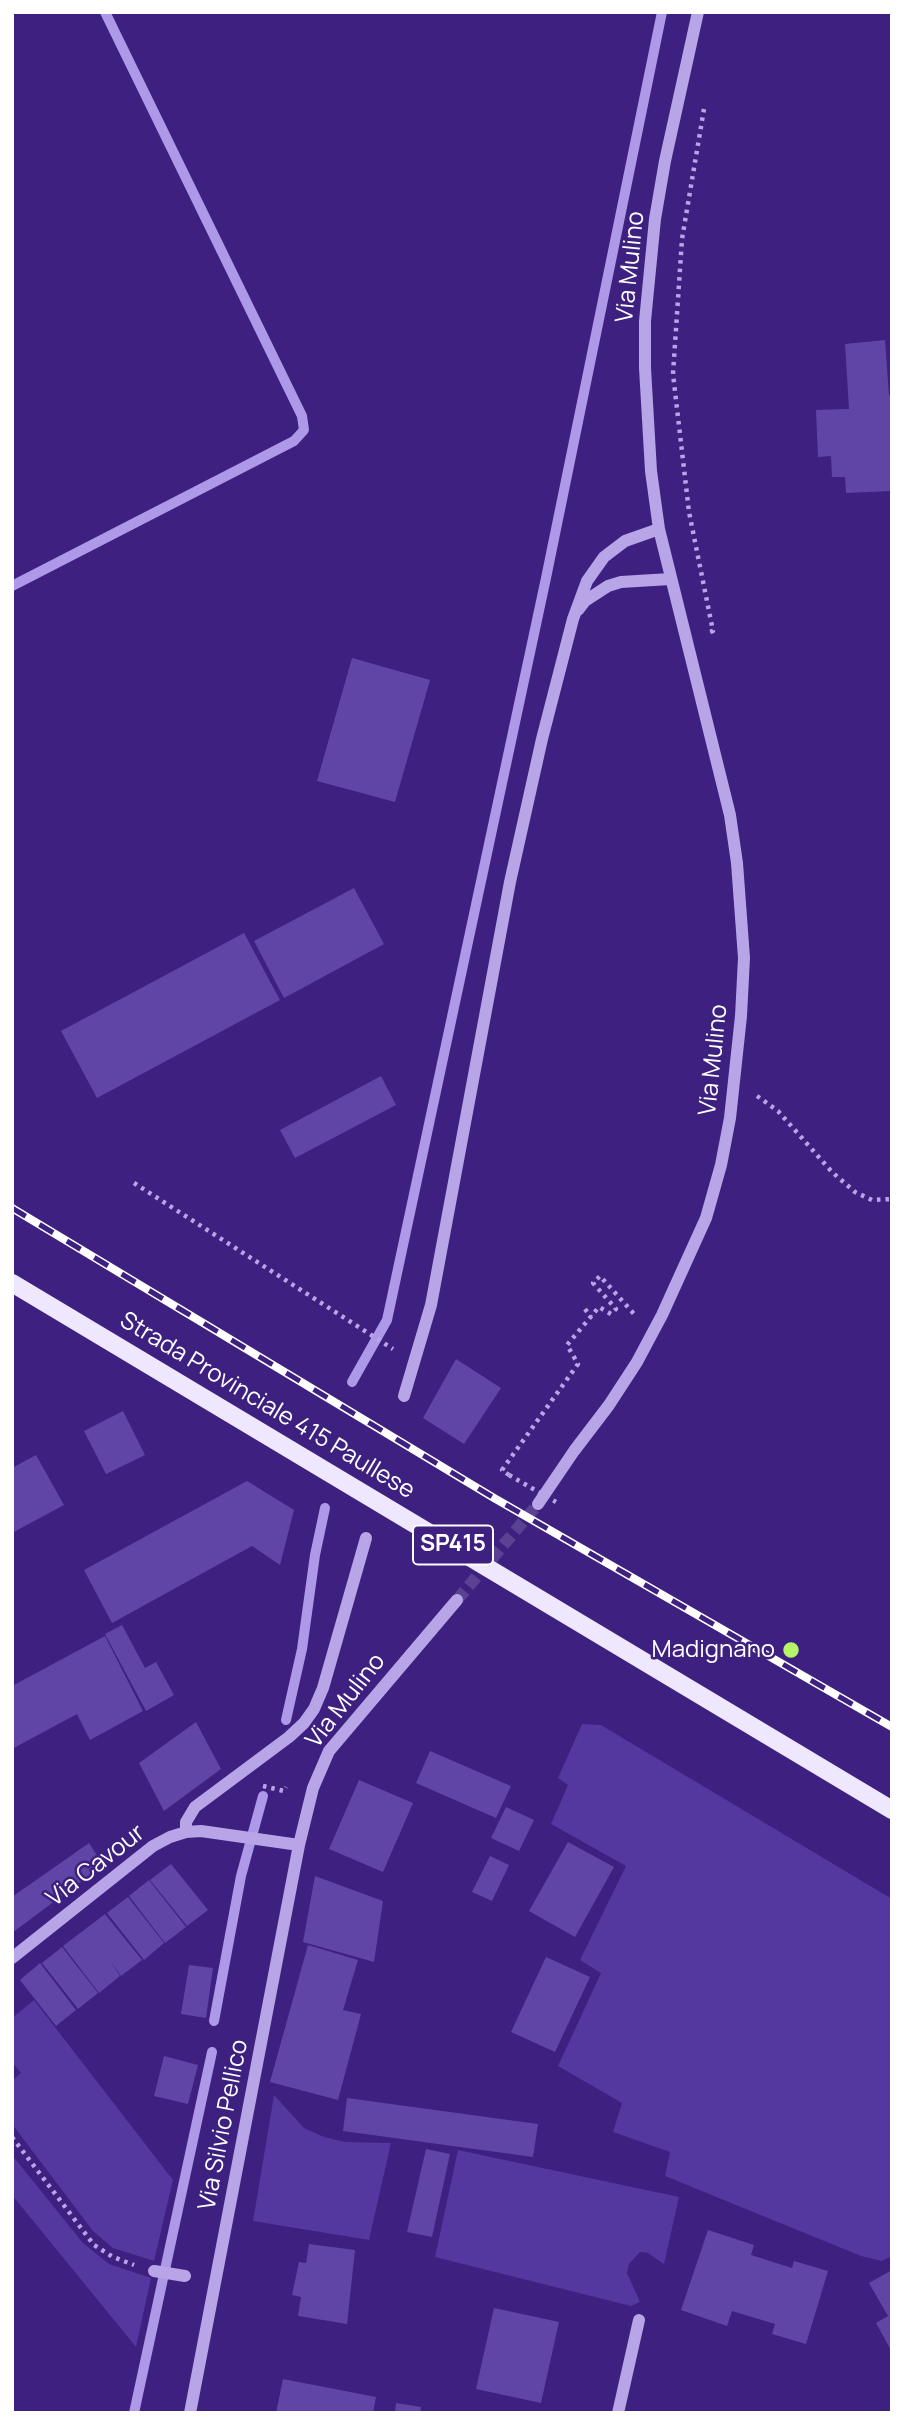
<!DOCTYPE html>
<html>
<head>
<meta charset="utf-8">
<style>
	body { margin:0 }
	#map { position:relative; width:904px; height:2425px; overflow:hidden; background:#3d207f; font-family:Manrope,sans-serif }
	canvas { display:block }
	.frame { position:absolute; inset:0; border:14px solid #fff; pointer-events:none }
</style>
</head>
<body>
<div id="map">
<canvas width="904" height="2425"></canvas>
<div class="frame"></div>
</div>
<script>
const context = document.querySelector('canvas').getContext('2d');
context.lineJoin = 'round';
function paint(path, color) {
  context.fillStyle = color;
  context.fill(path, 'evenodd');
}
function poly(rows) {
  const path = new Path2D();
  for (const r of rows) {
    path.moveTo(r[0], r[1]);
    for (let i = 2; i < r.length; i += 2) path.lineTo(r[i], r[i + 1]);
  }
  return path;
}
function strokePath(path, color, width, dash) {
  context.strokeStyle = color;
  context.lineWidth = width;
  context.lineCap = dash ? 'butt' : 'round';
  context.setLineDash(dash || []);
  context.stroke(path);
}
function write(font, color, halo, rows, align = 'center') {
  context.font = font + ' Manrope,sans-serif';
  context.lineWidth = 5;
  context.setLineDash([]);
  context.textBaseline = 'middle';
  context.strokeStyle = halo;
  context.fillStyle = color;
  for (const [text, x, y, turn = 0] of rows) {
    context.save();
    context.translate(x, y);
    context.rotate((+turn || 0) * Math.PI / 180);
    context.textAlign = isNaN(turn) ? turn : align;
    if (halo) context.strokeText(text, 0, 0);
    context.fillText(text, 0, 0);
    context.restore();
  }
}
const green = poly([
	[582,1724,601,1725,892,1899,892,2256,882,2261,861,2256,665,2176,670,2152,613,2132,622,2103,558,2066,601,1973,580,1960,626,1866,551,1824,568,1785,558,1778],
	[34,2000,173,2180,154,2261,113,2248,93,2231,12,2124,12,2081,21,2073,12,2062,12,2018],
	[274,2095,304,2128,324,2137,345,2142,391,2143,369,2240,253,2221],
	[458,2150,679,2197,664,2264,648,2253,640,2252,629,2264,627,2273,640,2302,631,2306,435,2257],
	[12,2155,83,2243,109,2264,151,2278,136,2347,12,2195]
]);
const stream = poly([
	[12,586,294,441,304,430,302,416,105,12],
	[352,1382,387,1320,546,578,662,12],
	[286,1720,302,1649,315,1555,325,1508],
	[214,2021,241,1876,263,1796],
	[134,2413,212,2052]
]);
const building = poly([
	[885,340,889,395,892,394,892,491,846,493,845,477,832,477,831,456,818,457,816,410,849,409,845,344],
	[352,658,430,680,395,802,317,781],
	[354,888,384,944,284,998,254,941],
	[244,933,280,1000,97,1098,61,1031],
	[381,1076,396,1105,295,1158,280,1130],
	[456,1359,501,1388,464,1444,423,1418],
	[123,1411,145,1455,106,1474,84,1431],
	[36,1455,64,1505,12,1533,12,1468],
	[247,1481,294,1510,280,1565,252,1546,112,1623,84,1570],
	[122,1625,145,1668,156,1662,174,1695,146,1711,105,1634],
	[105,1636,143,1711,90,1740,77,1714,12,1749,12,1686],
	[196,1722,221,1769,164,1811,139,1763],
	[430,1751,511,1786,496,1818,416,1783],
	[359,1780,413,1803,383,1872,329,1849],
	[506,1807,534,1820,519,1851,491,1838],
	[568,1842,614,1867,575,1937,529,1911],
	[89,1843,103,1865,12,1933,12,1897],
	[490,1856,509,1865,492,1901,472,1892],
	[171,1864,208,1910,187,1926,150,1880],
	[315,1876,383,1901,374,1962,303,1942],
	[149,1880,186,1927,165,1943,129,1896],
	[128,1897,164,1943,144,1960,107,1913],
	[105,1914,142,1960,121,1976,110,1961,120,1976,99,1993,63,1946],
	[308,1945,358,1960,343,2010,361,2014,338,2100,270,2082],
	[62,1947,98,1993,78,2009,42,1963],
	[546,1957,590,1977,555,2052,511,2032],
	[40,1963,76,2010,56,2026,20,1980],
	[189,1965,213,1968,206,2018,181,2014],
	[164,2056,198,2065,188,2104,154,2096],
	[347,2098,538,2124,533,2157,343,2131],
	[426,2149,450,2154,432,2237,407,2232],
	[708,2230,754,2245,751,2255,792,2268,794,2261,828,2271,806,2344,772,2334,775,2324,732,2311,727,2326,681,2310],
	[309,2244,355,2250,347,2324,298,2316,301,2297,292,2295,299,2262,306,2263],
	[892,2270,892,2352,876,2323,888,2316,869,2283],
	[494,2308,559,2322,541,2403,476,2389],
	[283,2379,376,2397,373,2413,276,2413],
	[396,2403,421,2407,420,2413,395,2413]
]);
const minorTunnel = poly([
	[457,1600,538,1504]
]);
const path = poly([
	[704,109,682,239,673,374,689,512,713,631,707,633],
	[757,1096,778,1111,832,1172,855,1192,872,1200,892,1199],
	[134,1183,393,1349],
	[585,1309,591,1317],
	[509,1475,502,1470,578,1364,567,1345,599,1307,611,1314,616,1309,593,1283,600,1276,635,1315],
	[263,1786,284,1791,286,1787],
	[12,2137,94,2245,113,2257,134,2265]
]);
const minor = poly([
	[578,610,585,601,608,586,621,582,670,579],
	[404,1396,431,1305,510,882,542,739,573,619,587,581,604,557,625,541,659,529],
	[538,1504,574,1451,609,1405,637,1362,662,1315,706,1218,721,1165,730,1118,741,1016,744,958,737,863,730,815,659,529,651,471,645,368,645,321,655,219,665,161,698,12],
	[186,1832,186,1822,195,1807,289,1737,304,1723,314,1709,323,1688,366,1538],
	[12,1958,153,1846,170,1837,186,1832,201,1831,299,1845],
	[154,2271,185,2276],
	[190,2413,299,1845,313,1788,329,1751,457,1600],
	[618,2413,639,2320]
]);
const major = poly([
	[12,1283,892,1810]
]);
const rail = poly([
	[12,1208,494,1498,892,1727]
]);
const pathBridge = poly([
	[509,1475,556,1502]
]);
const markers = [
	[791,1650,9,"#b5f566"]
];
const shields = [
	[453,1545,80]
];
const shieldNames = [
	["SP415",453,1545]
];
const streetNames = [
	["Via Mulino",631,267,-84],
	["Via Mulino",714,1060,-84],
	["Strada Provinciale 415 Paullese",267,1406,31],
	["Via Mulino",346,1701,-52],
	["Via Cavour",96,1866,-38],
	["Via Silvio Pellico",224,2125,-79]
];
const poiNames = [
	["Madignano",775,1650]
];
paint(green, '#54379f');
strokePath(stream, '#ae99e9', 10);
paint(building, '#6145a6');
strokePath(minorTunnel, '#5a4192', 12, [12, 6]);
strokePath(path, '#b8a5e7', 4.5, [3.5, 5]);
strokePath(minor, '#b8a5e7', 12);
strokePath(major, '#efe7fd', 18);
strokePath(rail, '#fff', 8);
strokePath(rail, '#3d207f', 5, [16]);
strokePath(pathBridge, '#b8a5e7', 4.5, [3.5, 5]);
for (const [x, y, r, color] of markers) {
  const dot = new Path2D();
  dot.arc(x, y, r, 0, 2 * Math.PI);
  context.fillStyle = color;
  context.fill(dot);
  strokePath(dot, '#3d207f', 2.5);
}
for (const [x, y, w] of shields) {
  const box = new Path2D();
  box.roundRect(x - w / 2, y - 19.5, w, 39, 5);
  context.fillStyle = '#3d207f';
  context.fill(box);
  strokePath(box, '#fff', 2);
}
write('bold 23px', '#fff', null, shieldNames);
write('24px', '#fff', '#3d207f', streetNames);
write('24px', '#fff', '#3d207f', poiNames, 'right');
</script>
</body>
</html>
